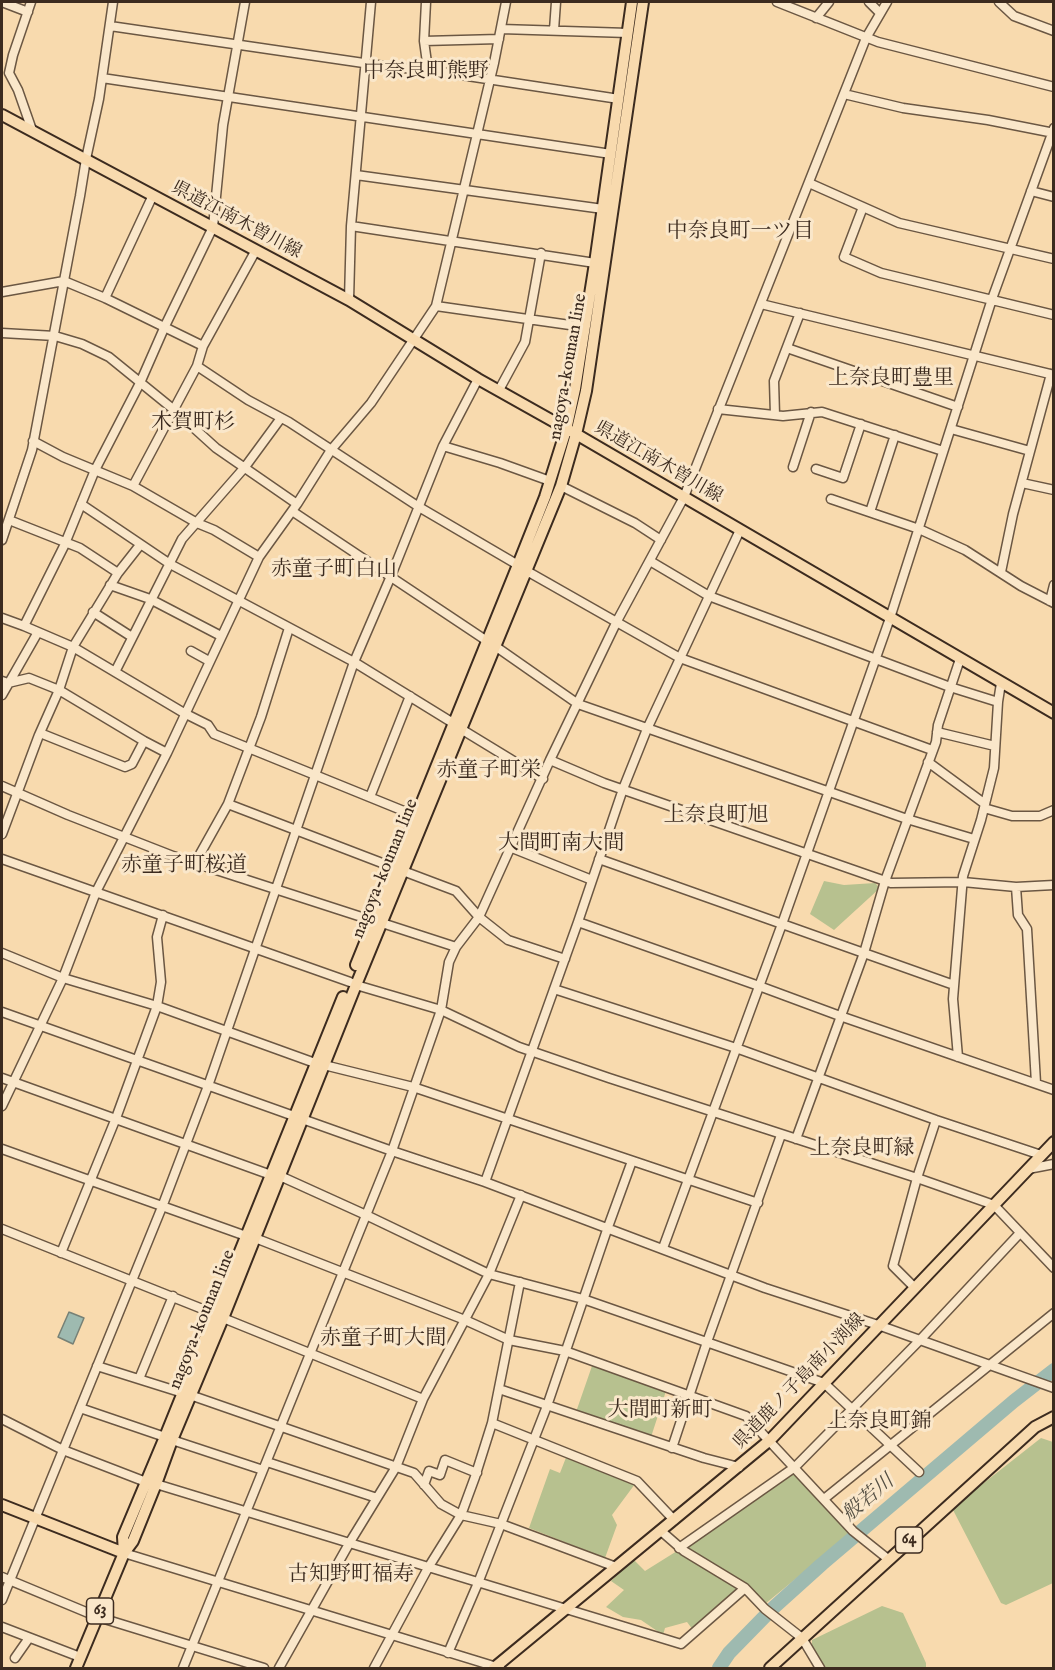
<!DOCTYPE html>
<html>
<head>
<meta charset="utf-8">
<style>
	body { margin:0 }
	#map { position:relative; width:1055px; height:1670px; overflow:hidden; background:#f8daae; font-family:"IM FELL English",serif }
	canvas { display:block }
	.frame { position:absolute; inset:0; border:3px solid #3c2b1f; pointer-events:none }
</style>
</head>
<body>
<div id="map">
<canvas width="1055" height="1670"></canvas>
<div class="frame"></div>
</div>
<script>
const context = document.querySelector('canvas').getContext('2d');
context.lineJoin = 'round';
function paint(path, color) {
  context.fillStyle = color;
  context.fill(path, 'evenodd');
}
function poly(rows) {
  const path = new Path2D();
  for (const r of rows) {
    path.moveTo(r[0], r[1]);
    for (let i = 2; i < r.length; i += 2) path.lineTo(r[i], r[i + 1]);
  }
  return path;
}
function strokePath(path, color, width, dash) {
  context.strokeStyle = color;
  context.lineWidth = width;
  context.lineCap = dash ? 'butt' : 'round';
  context.setLineDash(dash || []);
  context.stroke(path);
}
function write(font, color, halo, rows, align = 'center') {
  context.font = font + ' "IM FELL English","Noto Serif JP",serif';
  context.lineWidth = 6;
  context.setLineDash([]);
  context.textBaseline = 'middle';
  context.strokeStyle = halo;
  context.fillStyle = color;
  for (const [text, x, y, turn = 0] of rows) {
    context.save();
    context.translate(x, y);
    context.rotate((+turn || 0) * Math.PI / 180);
    context.textAlign = isNaN(turn) ? turn : align;
    if (halo) context.strokeText(text, 0, 0);
    context.fillText(text, 0, 0);
    context.restore();
  }
}
const green = poly([
	[824,881,844,885,875,883,880,888,834,930,810,914],
	[592,1366,666,1391,651,1437,576,1412],
	[1041,1438,1053,1442,1053,1583,1006,1605,1001,1603,952,1508],
	[567,1455,635,1484,612,1515,617,1525,605,1558,529,1528,550,1469,560,1473],
	[794,1473,850,1534,765,1604,750,1586,686,1549],
	[677,1551,739,1588,693,1630,687,1622,665,1628,663,1635,641,1620,623,1617,606,1607,624,1590,611,1581,633,1559,645,1571],
	[882,1606,903,1613,926,1663,926,1668,823,1668,812,1648,812,1640]
]);
const water = poly([
	[69,1312,84,1318,73,1344,58,1337,69,1312]
]);
const river = poly([
	[719,1668,729,1653,772,1609,822,1564,1014,1401,1054,1370]
]);
const minor = poly([
	[2,2,28,12],
	[31,2,13,55,9,73,18,90,32,130],
	[245,2,223,125,213,227,165,326,140,383,95,470,64,546,24,626,73,647,184,713,208,725,214,734,421,818],
	[426,2,424,41,428,70],
	[777,2,878,42,1054,87],
	[869,2,880,13],
	[999,2,1014,16,1054,31],
	[816,18,829,2],
	[110,26,391,67,428,70,619,99],
	[501,29,628,33],
	[554,30,556,2],
	[424,41,499,39],
	[102,78,611,154],
	[844,94,903,108,988,120,1054,133],
	[356,175,603,209],
	[809,183,899,223,1054,259],
	[1031,191,1054,197],
	[863,207,844,257,881,273,1054,315],
	[351,226,595,263],
	[2,292,64,281,105,298,203,346],
	[105,298,153,195],
	[349,300,351,226,371,2],
	[761,304,1054,375],
	[436,306,584,327],
	[2,333,55,336,82,344,109,357,173,409,216,448,297,504],
	[787,348,958,407],
	[197,366,248,400,289,422,419,507,518,565],
	[499,390,525,342,541,253],
	[718,409,783,416,822,412,943,451],
	[775,415,774,381,800,313],
	[951,429,1030,451],
	[33,441,63,457,133,486,197,523,214,530,259,557],
	[443,446,500,463,550,481],
	[793,467,811,412],
	[816,469,843,478,861,424],
	[1022,483,1054,490],
	[133,486,197,366,203,346,256,250],
	[561,486,635,523,661,540],
	[831,499,919,529,965,550,1021,586,1054,603],
	[81,504,170,564,354,662,453,723],
	[292,511,487,641],
	[870,512,895,435],
	[9,520,80,548,118,573],
	[2,540,32,450,80,196,86,159,99,99,113,2],
	[650,561,709,596,950,687,998,702],
	[525,570,680,658,932,750],
	[1001,572,1013,514,1051,374],
	[110,585,150,599,221,636],
	[1050,601,1054,585],
	[93,612,132,637],
	[2,618,24,626],
	[495,646,578,704,907,819,974,839],
	[191,651,209,661],
	[115,672,182,539,245,467,281,418],
	[2,681,8,683,29,678,59,690,144,741,167,753],
	[2,695,38,632],
	[461,729,543,779],
	[937,732,995,746],
	[40,733,125,767,132,764,144,741],
	[550,760,604,783,891,883,963,882,1016,887,1054,885],
	[928,762,985,804],
	[2,786,68,815,173,856,374,921],
	[370,797,410,696],
	[228,804,395,868],
	[984,808,1012,816,1040,816,1054,810],
	[2,834,39,735,59,690,73,647,118,573,140,545],
	[512,848,592,880],
	[2,859,350,982],
	[599,859,954,985],
	[195,863,228,804,261,717,289,628],
	[403,871,456,891,479,917,508,940,565,959],
	[1016,887,1018,915,1027,929,1036,1083],
	[578,922,759,986,840,1016,1054,1090],
	[382,923,456,947],
	[2,953,63,978,157,1006,315,1063],
	[356,985,441,1010,519,1047,609,1078,917,1178,994,1205,1054,1268],
	[554,989,736,1048,936,1120,1041,1155],
	[2,1012,392,1151,485,1182,765,1288,878,1325,1054,1388],
	[958,1057,953,999,963,876,981,820,994,768,998,702,1001,683],
	[324,1065,413,1087,758,1203],
	[2,1078,271,1175],
	[2,1106,63,978,96,892,167,753,259,557,297,504,331,450,371,403,436,306,494,63,506,2],
	[796,1139,864,953,885,881,936,742,938,725,960,659],
	[2,1149,246,1236],
	[1028,1169,1054,1164],
	[280,1176,366,1215,489,1274,583,1299,824,1383,919,1472],
	[485,1182,578,922,623,789,647,729,740,530],
	[2,1229,215,1314],
	[255,1238,465,1320,509,1340,565,1351,746,1416,853,1531,888,1559],
	[663,1248,782,924,890,618,992,299,1054,128],
	[61,1253,116,1118,157,1006,161,982,157,937,163,915],
	[914,1287,893,1266,917,1178,936,1120],
	[223,1318,423,1399],
	[97,1366,183,1393],
	[139,1379,173,1296],
	[499,1389,704,1458,739,1467],
	[190,1395,414,1473,441,1504,461,1515,501,1524,616,1567],
	[80,1408,165,1437],
	[2,1419,63,1450,146,1482],
	[492,1423,637,1481,674,1520],
	[172,1440,263,1470],
	[672,1448,707,1342,781,1135],
	[267,1462,377,1498],
	[156,1484,681,1644,745,1588],
	[424,1485,429,1471,440,1475,445,1460,477,1473],
	[824,1499,1054,1313],
	[661,1531,684,1551,745,1588,765,1609,802,1638,820,1668],
	[679,1548,795,1467,920,1340,1020,1233],
	[124,1553,500,1668],
	[2,1577,98,1617,264,1668],
	[2,1600,162,1207,208,1086,354,662,391,576,443,446,478,379],
	[2,1627,80,1657],
	[448,1653,478,1583,547,1406,608,1227,632,1161],
	[15,1658,29,1638],
	[183,1668,392,1151,441,1010,449,962,456,947,479,917,550,760,617,621,684,497,866,38,887,2],
	[279,1668,350,1542,396,1467,423,1399,489,1274,521,1195],
	[374,1668,428,1568,461,1515,475,1477,492,1423,520,1282]
]);
const major = poly([
	[2,115,349,300,478,379,576,434,1054,713],
	[356,965,518,565,545,497,566,430,575,389,595,263,632,2],
	[2,1505,124,1553],
	[124,1553,123,1537,165,1437,343,997],
	[76,1668,124,1553,133,1541,156,1484,172,1440,223,1318,356,985,561,486,576,434,586,391,643,2],
	[494,1668,770,1440,1054,1142],
	[770,1668,1035,1427,1054,1417]
]);
const shields = [
	[909,1540,27],
	[100,1611,27]
];
const shieldNames = [
	["64",909,1540],
	["63",100,1611]
];
const streetNames = [
	["県道江南木曽川線",236,221,28],
	["nagoya-kounan line",569,367,-80],
	["県道江南木曽川線",658,463,30],
	["nagoya-kounan line",386,869,-68],
	["nagoya-kounan line",203,1320,-68],
	["県道鹿ノ子島南小渕線",800,1382,-46]
];
const waterNames = [
	["般若川",869,1499,-40]
];
const quarterNames = [
	["中奈良町熊野",426,73],
	["中奈良町一ツ目",740,233],
	["上奈良町豊里",891,380],
	["木賀町杉",193,424],
	["赤童子町白山",334,571],
	["赤童子町栄",489,772],
	["上奈良町旭",716,817],
	["大間町南大間",561,845],
	["赤童子町桜道",184,867],
	["上奈良町緑",862,1150],
	["赤童子町大間",383,1340],
	["大間町新町",660,1412],
	["上奈良町錦",879,1423],
	["古知野町福寿",351,1576]
];
paint(green, '#b7c18f');
paint(water, '#9ebab0');
strokePath(water, '#778176', 1.5);
strokePath(river, '#9ebab0', 14);
strokePath(minor, '#6b5743', 11);
strokePath(major, '#3c2b1f', 14);
strokePath(minor, '#fae7ca', 8);
strokePath(major, '#f8daae', 10);
for (const [x, y, w] of shields) {
  const box = new Path2D();
  box.roundRect(x - w / 2, y - 13, w, 26, 4.5);
  context.fillStyle = '#fae7ca';
  context.fill(box);
  strokePath(box, '#3c2b1f', 1.5);
}
write('bold 16px', '#3c2b1f', null, shieldNames);
write('18px', '#3c2b1f', '#fae7ca', streetNames);
write('italic 20px', '#544f43', '#fae7ca', waterNames);
write('21px', '#3c2b1f', '#fae7ca', quarterNames);
</script>
</body>
</html>
